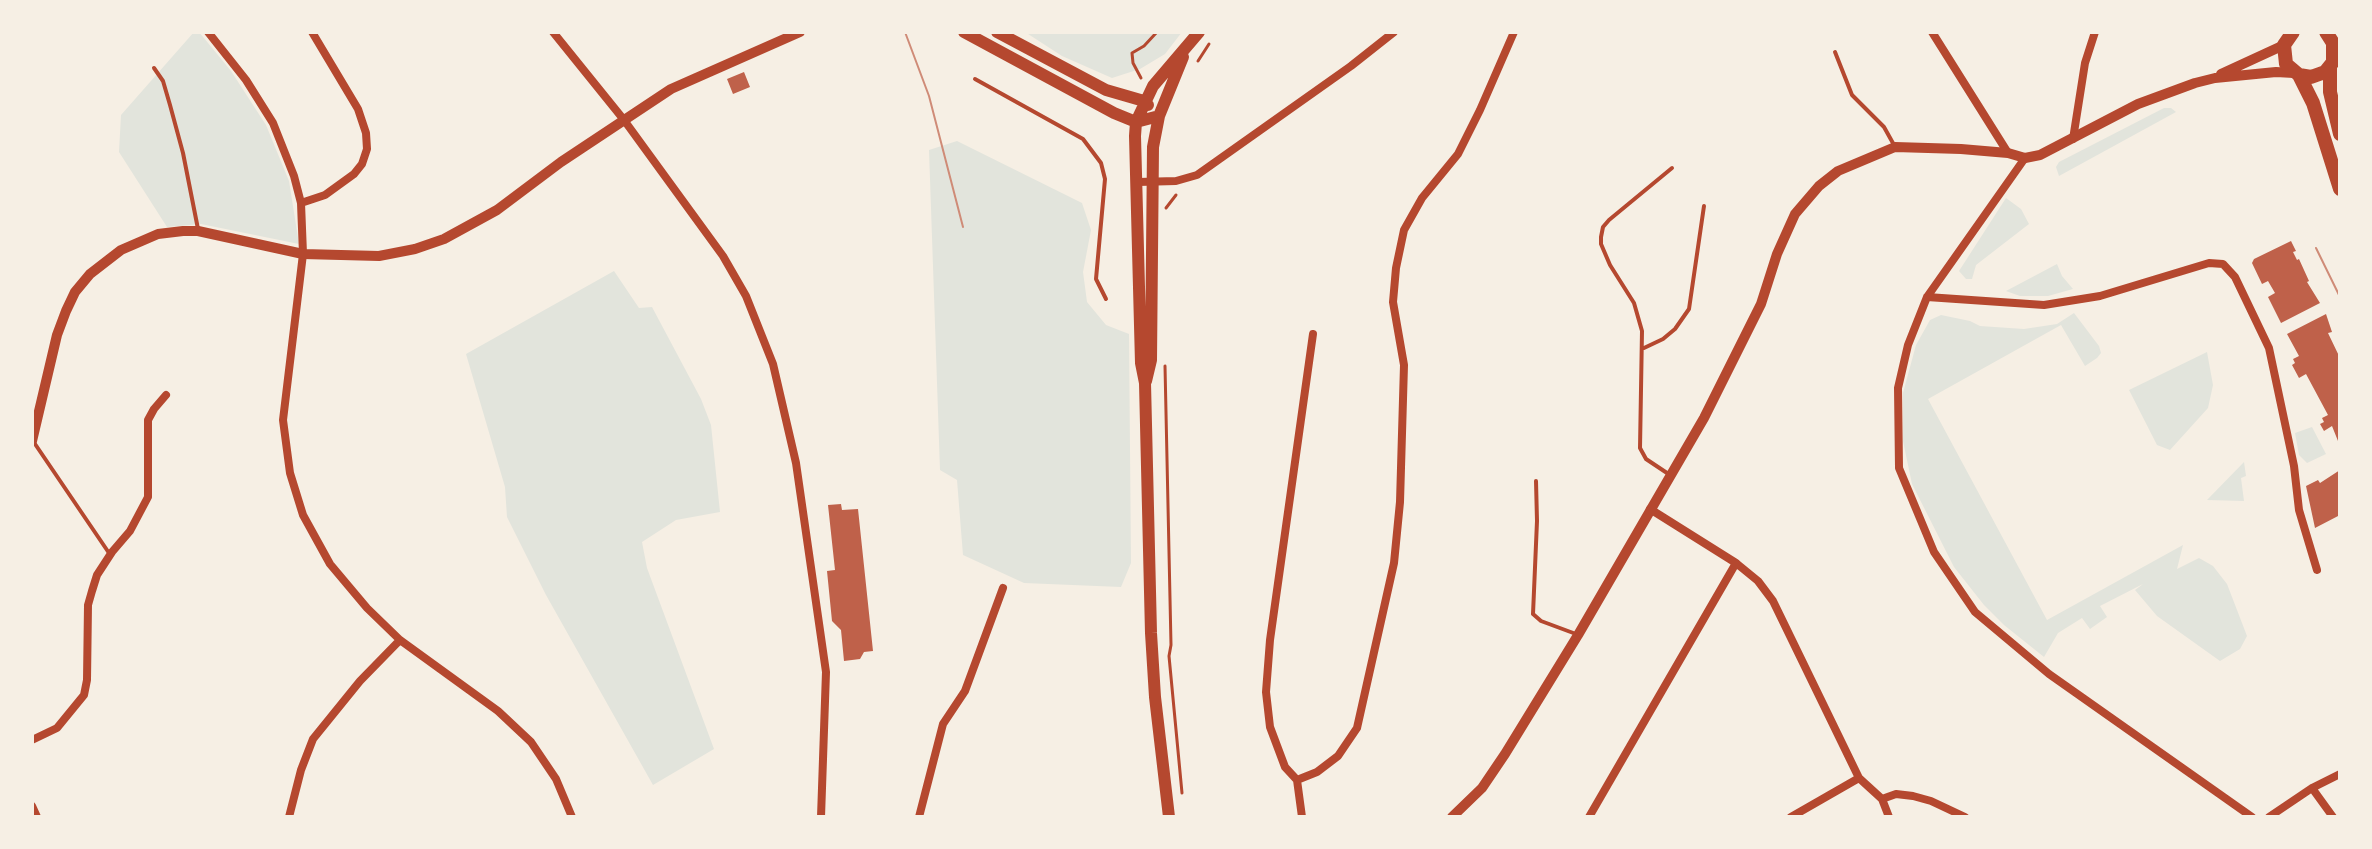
<!DOCTYPE html>
<html>
<head>
<meta charset="utf-8">
<style>
	body { margin:0 }
	#map { position:relative; width:2372px; height:849px; overflow:hidden; background:#f6efe4; font-family:Jost,sans-serif }
	canvas { display:block }
	.frame { position:absolute; inset:0; border:34px solid #f6efe4; pointer-events:none }
</style>
</head>
<body>
<div id="map">
<canvas width="2372" height="849"></canvas>
<div class="frame"></div>
</div>
<script>
const context = document.querySelector('canvas').getContext('2d');
context.lineJoin = 'round';
function paint(path, color) {
  context.fillStyle = color;
  context.fill(path, 'evenodd');
}
function poly(rows) {
  const path = new Path2D();
  for (const r of rows) {
    path.moveTo(r[0], r[1]);
    for (let i = 2; i < r.length; i += 2) path.lineTo(r[i], r[i + 1]);
  }
  return path;
}
function strokePath(path, color, width, dash) {
  context.strokeStyle = color;
  context.lineWidth = width;
  context.lineCap = dash ? 'butt' : 'round';
  context.setLineDash(dash || []);
  context.stroke(path);
}
const green = poly([
	[194,32,199,32,231,71,266,125,289,181,299,244,201,224,167,227,119,152,121,115],
	[1025,32,1182,32,1165,54,1140,69,1112,78,1062,56],
	[2164,108,2171,108,2176,112,2059,176,2056,167,2059,162],
	[957,141,1082,203,1091,230,1083,272,1087,302,1106,325,1129,334,1131,563,1121,587,1024,583,963,555,957,480,940,470,929,150],
	[2006,198,2021,209,2029,224,1976,265,1972,279,1966,279,1959,271],
	[2057,264,2062,276,2073,289,2048,296,2020,296,2006,291],
	[614,271,639,308,652,307,701,399,711,425,720,512,676,520,642,542,647,568,714,749,653,785,546,595,507,517,505,487,466,354],
	[2074,313,2099,346,2101,353,2097,358,2085,366,2061,325,1928,399,2047,620,2183,545,2177,569,2199,558,2213,566,2227,584,2247,636,2240,649,2220,661,2157,616,2135,590,2143,584,2100,606,2107,617,2090,629,2082,618,2058,633,2044,657,2004,625,1984,605,1954,567,1912,484,1903,441,1903,393,1916,345,1930,320,1941,315,1970,321,1980,326,2024,329,2057,324],
	[2207,352,2213,385,2208,408,2170,450,2157,445,2129,390],
	[2312,427,2326,454,2307,463,2299,455,2295,433],
	[2244,462,2246,476,2241,478,2244,501,2207,500]
]);
const building = poly([
	[744,72,750,87,733,94,727,79],
	[2291,241,2296,251,2293,252,2297,260,2299,259,2309,281,2307,282,2320,303,2281,323,2268,297,2275,293,2268,281,2262,284,2252,263,2254,259],
	[2326,314,2332,332,2328,333,2340,358,2340,446,2332,426,2324,431,2320,424,2324,422,2322,418,2328,415,2306,374,2299,378,2292,365,2295,363,2293,359,2299,356,2287,334],
	[2340,470,2340,515,2315,528,2306,486,2318,480,2320,483],
	[841,504,842,510,858,509,873,651,864,652,860,659,844,661,841,630,832,621,827,571,835,570,828,505]
]);
const path = poly([
	[1198,61,1209,44],
	[1141,78,1133,63,1132,53,1144,46,1157,32],
	[1166,208,1176,195],
	[1165,366,1171,645,1169,656,1182,793]
]);
const service = poly([
	[1835,52,1852,95,1884,127,1894,145],
	[154,68,163,81,170,105,183,153,198,229],
	[975,79,1083,139,1101,163,1105,179,1096,279,1106,299],
	[1644,348,1663,339,1675,329,1689,309,1704,206],
	[33,441,109,553],
	[1670,475,1646,459,1640,448,1642,331,1634,303,1610,265,1601,244,1601,237,1603,227,1609,220,1672,168],
	[1536,481,1537,521,1533,614,1541,621,1576,634]
]);
const minor = poly([
	[208,32,246,80,273,123,294,176,301,203,303,254,283,420,290,473,303,515,330,564,367,608,400,640,498,711,531,742,556,779,572,817],
	[553,32,624,120,723,256,746,296,773,364,796,463,826,672,821,817],
	[1932,32,2008,153],
	[2073,139,2085,63,2095,32],
	[2025,158,1927,297,1908,345,1898,388,1899,468,1934,552,1975,612,2049,674,2252,817],
	[1138,182,1176,181,1197,175,1351,66,1394,32],
	[301,203,325,195,354,174,362,164,367,149,366,133,358,109,312,32],
	[1927,297,2044,305,2100,296,2209,263,2223,264,2235,277,2269,348,2294,466,2299,510,2317,570],
	[1650,509,1736,563,1758,581,1773,601,1859,778,1882,799,1889,817],
	[32,740,57,728,84,695,87,680,88,605,92,591,97,575,112,552,130,531,148,497,148,420,154,409,166,395],
	[1297,780,1317,772,1338,756,1357,728,1394,563,1400,502,1404,365,1393,302,1396,268,1404,230,1422,198,1458,154,1480,110,1514,32],
	[2312,788,2333,817],
	[1882,799,1896,794,1913,796,1931,801,1965,817],
	[32,806,37,817],
	[289,817,301,770,313,739,360,681,400,640],
	[919,817,943,724,965,691,1003,588],
	[1302,817,1297,780,1285,767,1270,727,1266,692,1270,640,1313,334],
	[1589,817,1736,563],
	[1791,817,1859,778],
	[2269,817,2312,788,2340,774]
]);
const tertiary = poly([
	[2221,74,2284,45],
	[32,441,57,335,66,311,75,292,90,274,121,250,158,234,183,231,198,231,303,254,379,256,415,249,444,239,497,210,561,162,671,89,800,32],
	[1452,817,1482,788,1505,754,1578,635,1704,418,1761,304,1777,254,1795,214,1819,186,1838,171,1895,147,1961,149,2008,153,2025,158,2040,155,2138,104,2195,83,2215,78,2276,72,2294,73]
]);
const secondary = poly([
	[964,32,1114,113,1136,122,1159,116],
	[997,32,1106,90,1144,101,1148,105],
	[1146,381,1151,360,1153,147,1159,116,1183,57],
	[1169,817,1155,697,1151,633,1145,383,1141,363,1135,136,1136,122,1153,86,1199,32]
]);
const primary = poly([
	[2293,32,2284,45,2286,64,2299,75,2311,77,2325,72,2333,62,2333,43,2326,32],
	[2330,67,2330,92,2340,134],
	[2299,75,2313,103,2340,189]
]);
const tram = poly([
	[905,32,929,96,963,227],
	[2316,248,2340,297]
]);
paint(green, '#e2e4dc');
paint(building, '#bf614a');
strokePath(path, '#b5482f', 3);
strokePath(service, '#b5482f', 4);
strokePath(minor, '#b5482f', 8);
strokePath(tertiary, '#b5482f', 10);
strokePath(secondary, '#b5482f', 12);
strokePath(primary, '#b5482f', 14);
strokePath(tram, '#cf8b77', 2);
</script>
</body>
</html>
